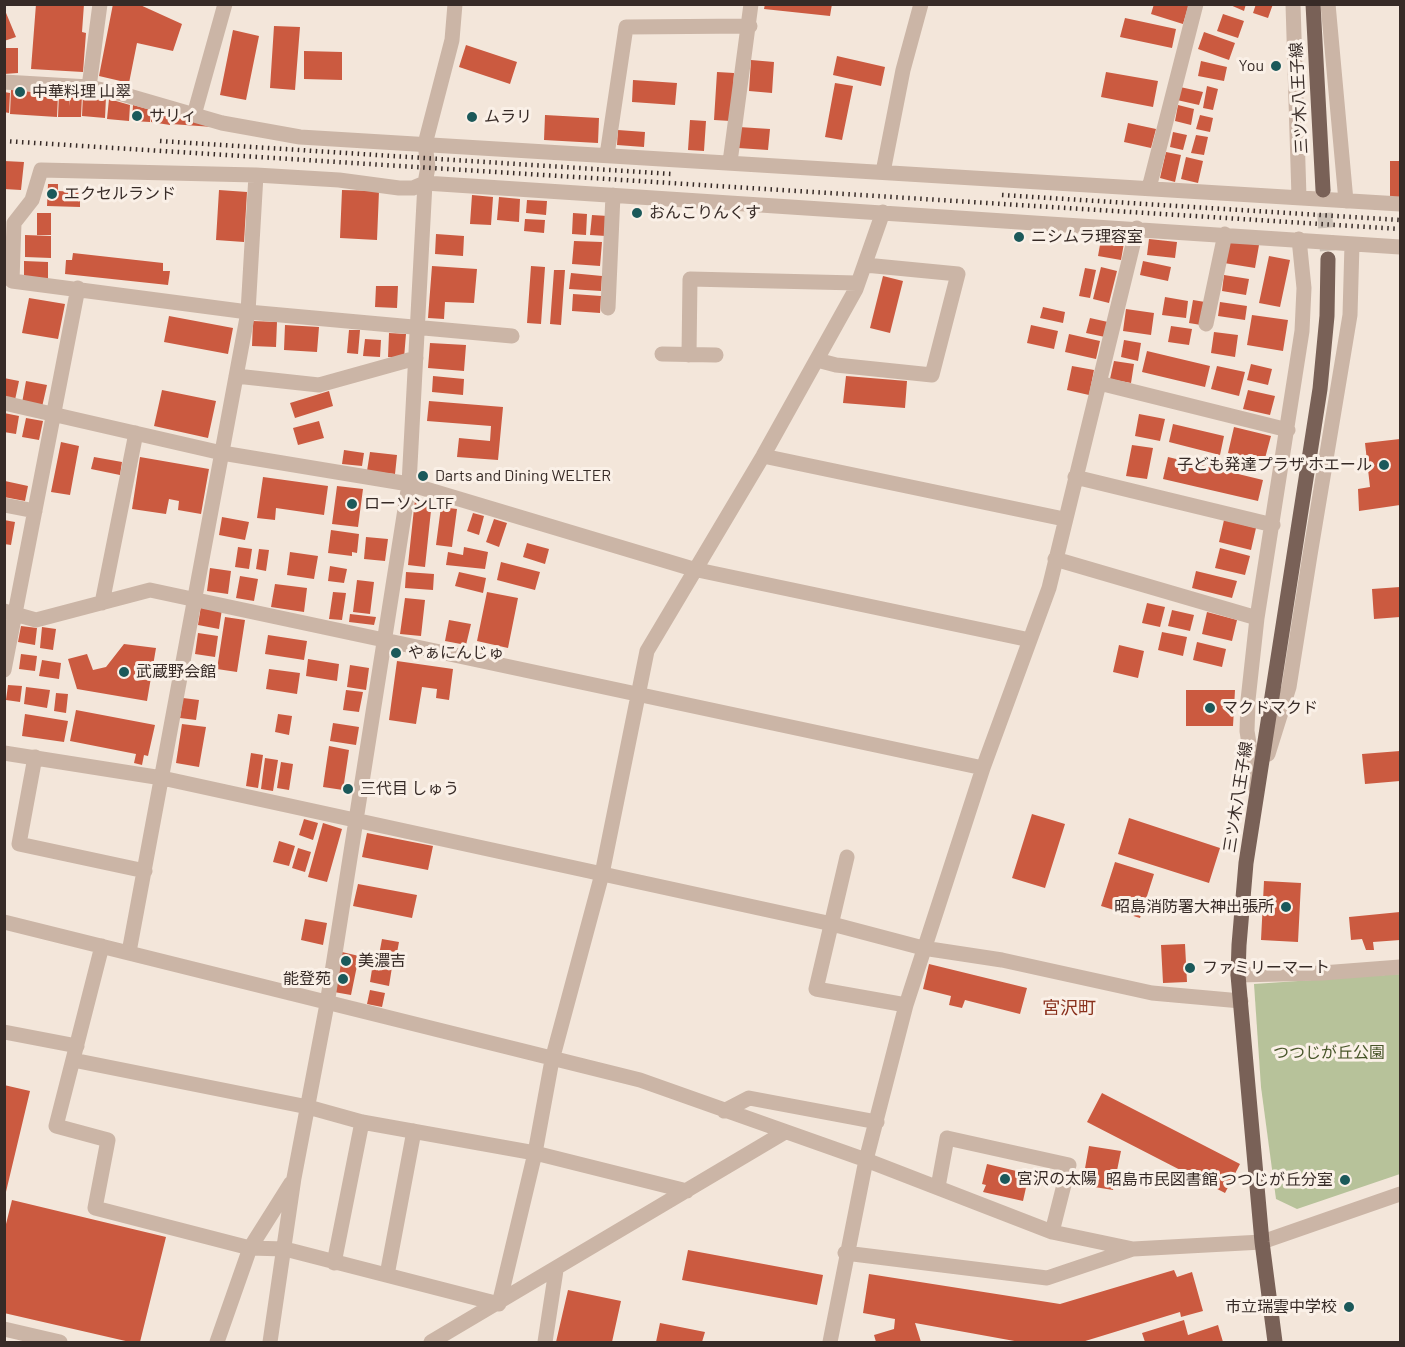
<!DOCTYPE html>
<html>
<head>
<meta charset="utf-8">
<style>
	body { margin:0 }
	#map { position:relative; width:1405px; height:1347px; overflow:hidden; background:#f3e6da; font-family:Barlow,sans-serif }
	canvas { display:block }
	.frame { position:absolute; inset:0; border:6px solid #372b27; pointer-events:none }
</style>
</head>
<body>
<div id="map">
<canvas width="1405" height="1347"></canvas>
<div class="frame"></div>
</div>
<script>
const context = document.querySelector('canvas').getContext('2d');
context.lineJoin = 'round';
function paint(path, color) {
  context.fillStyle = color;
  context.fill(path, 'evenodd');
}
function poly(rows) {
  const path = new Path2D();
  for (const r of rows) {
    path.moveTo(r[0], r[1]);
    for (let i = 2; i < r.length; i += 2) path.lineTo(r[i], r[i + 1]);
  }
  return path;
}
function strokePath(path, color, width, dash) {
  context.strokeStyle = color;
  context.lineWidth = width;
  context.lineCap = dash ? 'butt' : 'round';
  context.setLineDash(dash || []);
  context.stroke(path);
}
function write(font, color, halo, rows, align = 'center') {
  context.font = font + ' Barlow,"Noto Sans JP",sans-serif';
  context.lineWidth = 6;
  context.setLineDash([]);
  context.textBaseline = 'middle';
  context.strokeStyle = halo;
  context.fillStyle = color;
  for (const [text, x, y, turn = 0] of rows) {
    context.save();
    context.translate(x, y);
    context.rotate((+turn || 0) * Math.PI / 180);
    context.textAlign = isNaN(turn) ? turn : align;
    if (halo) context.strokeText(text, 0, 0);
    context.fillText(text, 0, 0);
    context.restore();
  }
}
const green = poly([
	[1400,974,1400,1174,1297,1209,1276,1199,1261,1087,1254,984]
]);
const building = poly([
	[36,4,84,4,82,32,86,33,83,72,31,69],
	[113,4,138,4,182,24,173,51,137,43,129,83,99,76],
	[765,4,832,4,830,16,764,9],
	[1154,4,1189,4,1183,24,1151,14],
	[1228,4,1246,4,1244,11],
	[1256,4,1273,4,1268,18,1253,13],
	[4,8,16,37,4,41],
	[1223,14,1244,21,1238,38,1217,31],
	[1125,18,1176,29,1172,48,1120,37],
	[274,26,300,27,295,90,270,88],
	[233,30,259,36,246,100,220,95],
	[1204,32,1235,43,1229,60,1198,49],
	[466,45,517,62,510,84,459,67],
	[4,48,18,48,18,73,4,74],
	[304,51,342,52,342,80,304,79],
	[837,56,885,67,881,86,833,75],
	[751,60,774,62,772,93,749,91],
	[1201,61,1227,67,1224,81,1198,76],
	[717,72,734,73,731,121,714,120],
	[1106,72,1158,81,1153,107,1101,97],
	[633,80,677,83,675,105,632,102],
	[835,83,853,86,842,140,825,137],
	[1207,86,1218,89,1213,110,1203,108],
	[1180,87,1203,92,1199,105,1177,100],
	[11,90,58,94,57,117,10,114],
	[4,92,10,93,9,113,4,112],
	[59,93,70,94,69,106,71,94,82,95,81,117,58,117],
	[83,95,106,97,105,118,82,116],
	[109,99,130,105,129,121,107,119],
	[133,105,151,110,150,122,132,121],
	[1178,105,1194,109,1191,125,1175,121],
	[152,110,170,114,170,125,151,122],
	[545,115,599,118,598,143,544,140],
	[1200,115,1213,118,1210,132,1196,129],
	[172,116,213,127,171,124],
	[690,120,706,121,704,151,688,150],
	[1128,123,1156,129,1151,148,1124,142],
	[739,127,770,129,768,150,738,148],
	[618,130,645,132,644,147,617,145],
	[1173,132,1187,135,1183,150,1170,147],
	[1196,135,1208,137,1204,155,1191,153],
	[1166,152,1181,155,1175,182,1160,178],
	[1186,157,1203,161,1198,183,1181,179],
	[4,161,24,162,21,190,4,189],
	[1390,161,1400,161,1400,199,1390,199],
	[48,184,58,184,58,191,80,192,80,207,47,206],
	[219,190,247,192,244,242,216,240],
	[342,190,379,191,377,240,340,238],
	[472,195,493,197,491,225,470,224],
	[499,197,520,199,519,222,497,220],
	[527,200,547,201,546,215,526,213],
	[37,213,51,213,51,235,37,235],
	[573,213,587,214,586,235,572,234],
	[592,215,608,216,606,236,590,235],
	[525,219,545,220,544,233,524,231],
	[436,234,464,236,463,256,435,254],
	[25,235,51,236,51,258,25,257],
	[1101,239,1124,243,1121,260,1098,256],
	[1149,239,1177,242,1175,258,1147,255],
	[1228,240,1259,245,1255,268,1224,263],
	[574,241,602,242,600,266,572,264],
	[73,253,163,263,163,271,170,271,168,285,65,274,66,260,72,260],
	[1269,256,1290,260,1280,307,1259,303],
	[24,261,48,262,48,280,24,279],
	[1143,261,1171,267,1168,281,1140,275],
	[432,266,477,269,474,303,445,302,444,319,428,318],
	[531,266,545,267,541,324,527,323],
	[1101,267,1117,271,1109,303,1093,299],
	[1085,268,1096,270,1090,298,1079,296],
	[554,270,565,270,561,325,550,324],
	[571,273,602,276,601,291,569,289],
	[1224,275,1249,279,1246,295,1222,291],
	[883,276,903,281,890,333,870,328],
	[376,286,398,286,397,308,375,307],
	[573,294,601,296,600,313,572,311],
	[1165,297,1188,301,1186,318,1162,315],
	[29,298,65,304,58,339,22,333],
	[1193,300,1205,302,1201,325,1189,323],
	[1220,302,1247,306,1245,320,1218,316],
	[1043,307,1065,312,1063,323,1040,318],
	[1126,309,1154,313,1151,335,1123,331],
	[1252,315,1288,320,1283,351,1247,345],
	[169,316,233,328,228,354,164,342],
	[1090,318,1108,322,1105,337,1086,333],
	[253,321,277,322,276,347,252,346],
	[285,325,319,327,317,352,284,350],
	[1031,325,1058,331,1054,349,1027,343],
	[1171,326,1192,329,1189,345,1168,342],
	[349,330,360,330,358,354,347,353],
	[1214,332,1238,335,1235,357,1211,353],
	[389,333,406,334,404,358,388,357],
	[1069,334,1100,341,1096,359,1065,352],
	[365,339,381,340,380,357,363,356],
	[1124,340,1141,343,1138,361,1121,357],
	[430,343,466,345,464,371,428,368],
	[1147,351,1210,366,1205,387,1142,372],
	[1114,361,1134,364,1131,383,1110,379],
	[1251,364,1272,369,1268,385,1247,380],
	[1072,366,1094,370,1089,395,1067,390],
	[1217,366,1245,372,1239,396,1211,389],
	[433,376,464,379,463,395,432,392],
	[846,376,907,381,905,408,843,403],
	[4,378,19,381,15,400,4,398],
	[26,381,47,385,42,407,22,403],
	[162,390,216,401,208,438,154,426],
	[1248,390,1275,396,1270,415,1243,409],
	[329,391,333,406,295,418,290,403],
	[429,401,503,407,498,460,457,457,459,438,490,441,491,426,427,421],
	[4,413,19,416,16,434,4,432],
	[1139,414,1165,419,1160,441,1135,436],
	[26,418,43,421,39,440,22,437],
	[319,421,324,438,298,445,293,428],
	[1173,424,1224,436,1220,455,1169,442],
	[1234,427,1271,436,1264,462,1228,453],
	[1400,439,1400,505,1359,511,1358,489,1370,487,1365,443],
	[61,442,79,446,70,495,51,492],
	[1132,445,1153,448,1147,479,1126,476],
	[344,450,364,453,362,466,342,464],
	[370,452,397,455,395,474,367,471],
	[94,457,122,462,120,475,91,469],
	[140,457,209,469,201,514,178,510,179,501,169,499,166,514,132,509],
	[1168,457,1263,480,1258,501,1163,479],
	[263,477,328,486,324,515,276,508,275,520,257,518],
	[5,481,28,486,25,501,4,497],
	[337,486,363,489,358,527,332,524],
	[415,499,432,501,425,567,408,565],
	[441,507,457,509,452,547,436,545],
	[473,513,484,516,479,535,467,531],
	[222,517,249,522,245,540,219,535],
	[494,519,507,523,499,547,486,542],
	[4,520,15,522,11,545,4,544],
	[1224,520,1256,528,1251,550,1219,542],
	[331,530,359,534,357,553,352,552,352,556,328,553],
	[366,537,388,539,385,561,364,559],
	[527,543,549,549,545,564,523,557],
	[238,547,252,549,249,569,235,567],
	[464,547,488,552,485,569,446,565,448,552,463,555],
	[1220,548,1250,556,1245,575,1215,568],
	[259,549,269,550,266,571,256,569],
	[290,552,318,556,314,579,287,575],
	[501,562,540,572,535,590,497,580],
	[330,566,347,569,344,583,328,581],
	[210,568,231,571,228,594,207,591],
	[1196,571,1237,581,1232,598,1192,588],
	[406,572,434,574,433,590,405,588],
	[459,572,486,578,483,593,455,586],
	[240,576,258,579,254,601,236,598],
	[357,580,374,582,370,614,353,612],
	[275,584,307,588,304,612,271,607],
	[1400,587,1400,617,1374,619,1372,589],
	[333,592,346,593,342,620,329,619],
	[487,592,518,598,508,648,477,641],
	[405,598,425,600,421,636,400,634],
	[1147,603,1165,607,1160,627,1142,623],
	[201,606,222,609,219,629,198,625],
	[1172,610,1194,615,1190,631,1168,626],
	[1207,612,1237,620,1232,641,1202,634],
	[350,614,376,617,374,625,349,622],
	[225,617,245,620,237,672,217,669],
	[449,620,471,624,466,645,445,641],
	[21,626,37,628,35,645,18,642],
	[42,627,56,629,53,650,40,648],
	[1162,632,1187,637,1183,656,1158,650],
	[198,633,218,636,215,657,195,654],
	[268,635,307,641,304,660,265,654],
	[1197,642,1226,649,1222,667,1193,660],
	[124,644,156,648,147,701,77,689,68,659,87,654,93,670,106,667],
	[1119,645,1144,651,1138,678,1113,672],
	[21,654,37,656,35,671,19,669],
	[308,659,339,664,337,681,306,676],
	[42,660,61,663,59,679,39,676],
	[397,661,453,669,449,700,436,698,437,689,422,687,416,724,389,720],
	[350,665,369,668,366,690,347,687],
	[269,669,300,673,297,694,266,689],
	[8,685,22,686,20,702,6,700],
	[26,687,50,690,47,708,24,704],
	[346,690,363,692,359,712,343,710],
	[1186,690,1235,690,1233,726,1186,726],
	[56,693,68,694,66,713,54,711],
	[183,698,199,700,196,720,180,718],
	[76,710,155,725,148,756,144,755,142,765,134,763,136,754,70,741],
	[25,714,68,721,64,742,22,736],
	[278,714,292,716,289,735,275,732],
	[333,723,359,727,356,745,330,741],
	[182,724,206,727,199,767,176,763],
	[329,746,349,750,343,790,323,787],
	[1400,751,1400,781,1365,784,1362,754],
	[251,753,263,755,258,788,246,786],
	[265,758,278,760,273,791,261,789],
	[281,762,293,764,289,790,277,788],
	[1032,814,1065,824,1045,888,1012,878],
	[1129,818,1220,848,1209,883,1118,854],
	[304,819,318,823,313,840,299,835],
	[323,823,342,829,327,882,308,877],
	[367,833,433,846,428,870,362,857],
	[279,841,295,846,289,866,273,862],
	[298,848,311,852,305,872,292,868],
	[1115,862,1154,874,1140,918,1101,906],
	[1264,881,1301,883,1298,942,1261,940],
	[358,884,417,895,412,918,353,906],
	[1400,912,1400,940,1373,942,1374,950,1366,950,1362,939,1351,940,1349,917],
	[305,919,327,923,323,945,301,940],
	[382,939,399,942,396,958,379,955],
	[1185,944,1187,982,1163,983,1161,945],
	[342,952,359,956,351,995,334,992],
	[373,963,392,967,389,986,370,982],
	[929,964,1027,988,1020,1014,965,1000,962,1008,949,1005,951,996,923,989],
	[370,990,385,993,382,1007,367,1004],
	[4,1085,30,1091,5,1196,4,1196],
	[1102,1093,1240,1164,1225,1193,1087,1122],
	[1089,1146,1121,1151,1113,1190,1082,1185],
	[987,1164,1029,1174,1023,1201,983,1192,986,1185,982,1184],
	[12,1200,166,1237,140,1342,130,1342,4,1313,4,1232],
	[688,1250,823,1275,817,1305,682,1280],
	[1174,1270,1177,1277,1192,1272,1203,1311,1181,1317,1180,1312,1082,1342,1020,1342,915,1323,921,1342,876,1342,874,1335,894,1329,895,1319,863,1313,869,1274,1060,1304],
	[568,1290,621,1301,612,1342,556,1342],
	[1184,1320,1188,1335,1218,1325,1223,1342,1145,1342,1142,1333],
	[660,1323,705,1332,702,1342,656,1342]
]);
const majorTunnel = poly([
	[1323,190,1328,259]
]);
const minor = poly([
	[1293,4,1299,197],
	[1328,4,1346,201],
	[4,82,89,87,122,94,222,123,300,137,1400,204],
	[89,87,100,4],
	[194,115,225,4],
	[607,155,626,27,750,26],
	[730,162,751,4],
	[883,172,903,70,921,4],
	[1149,188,1196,4],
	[608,308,613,195],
	[1206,324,1225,234],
	[512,336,248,312,12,281,14,223,32,200,41,170,256,175,339,180,399,188,413,188,425,183,1400,247],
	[662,354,716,355],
	[689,355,690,279,857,283],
	[817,360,836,365,932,375,958,274,865,265],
	[236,376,319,385,416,358],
	[1099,383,1288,430],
	[4,403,222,453,409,484,693,569,1030,640],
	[763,456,1064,519],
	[1075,477,1273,525],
	[4,505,35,511],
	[1055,559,1257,618],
	[102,603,136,433],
	[4,611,36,620,150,590,983,768],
	[4,670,78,288],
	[4,753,162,778,832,924,923,948,1002,960,1152,993,1241,1001],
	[1268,754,1289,687,1310,555,1350,315,1352,244],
	[35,757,19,844,145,871],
	[1256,788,1247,731,1248,700,1257,618,1302,331,1304,288,1299,239],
	[847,857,816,989,906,1005],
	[4,922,640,1080,866,1160,1052,1232,1133,1249,1262,1242,1400,1194],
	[102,946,56,1126,108,1140,95,1208,250,1248,285,1249,499,1304,535,1153,552,1060,602,874,647,651,763,456,856,289,883,212],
	[129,952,248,312,256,175],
	[1238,975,1322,973,1400,967],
	[4,1032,77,1046],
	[73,1060,308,1107,362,1122,535,1153,687,1191],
	[724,1111,749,1098,877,1122],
	[938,1187,947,1138,1069,1165,1052,1232],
	[845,1253,1047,1278,1133,1249],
	[334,1263,362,1122],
	[387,1275,414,1131],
	[4,1329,60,1342],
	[217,1342,250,1248,291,1183],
	[270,1342,294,1178,327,1004,409,484,425,183,428,167,425,144,452,40,455,4],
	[431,1342,785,1132],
	[545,1342,556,1270],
	[830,1342,866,1160,906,1005,983,768,1049,588,1137,228]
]);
const major = poly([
	[1313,4,1323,190],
	[1275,1342,1262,1242,1238,975,1239,945,1246,863,1320,389,1327,316,1328,259]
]);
const rail = poly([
	[4,141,1400,229],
	[160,141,672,174],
	[1002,195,1400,220]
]);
const markers = [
	[1276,66,6,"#1b595a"],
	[20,92,6,"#1b595a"],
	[137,116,6,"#1b595a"],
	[472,117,6,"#1b595a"],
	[52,194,6,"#1b595a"],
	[637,213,6,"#1b595a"],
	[1019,237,6,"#1b595a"],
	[1384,465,6,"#1b595a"],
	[423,476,6,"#1b595a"],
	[352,504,6,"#1b595a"],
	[396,653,6,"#1b595a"],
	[124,672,6,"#1b595a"],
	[1210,708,6,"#1b595a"],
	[348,789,6,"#1b595a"],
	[1286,907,6,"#1b595a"],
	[346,961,6,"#1b595a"],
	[1190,968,6,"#1b595a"],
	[343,979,6,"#1b595a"],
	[1005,1179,6,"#1b595a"],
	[1345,1180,6,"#1b595a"],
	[1349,1307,6,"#1b595a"]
];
const poiNames = [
	["You",1264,66,"right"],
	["中華料理 山翠",32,92],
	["サリィ",149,116],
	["ムラリ",484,117],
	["エクセルランド",64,194],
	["おんこりんくす",649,213],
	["ニシムラ理容室",1031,237],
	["子ども発達プラザ ホエール",1372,465,"right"],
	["Darts and Dining WELTER",435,476],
	["ローソンLTF",364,504],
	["やぁにんじゅ",408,653],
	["武蔵野会館",136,672],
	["マクドマクド",1222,708],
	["三代目 しゅう",360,789],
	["昭島消防署大神出張所",1274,907,"right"],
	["美濃吉",358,961],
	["ファミリーマート",1202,968],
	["能登苑",331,979,"right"],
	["宮沢の太陽",1017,1179],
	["昭島市民図書館 つつじが丘分室",1333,1180,"right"],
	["市立瑞雲中学校",1337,1307,"right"]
];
const streetNames = [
	["三ツ木八王子線",1299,98,-93],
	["三ツ木八王子線",1238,797,-81]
];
const parkNames = [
	["つつじが丘公園",1329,1053]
];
const neighbourhoodNames = [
	["宮沢町",1069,1008]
];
paint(green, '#b7c29a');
paint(building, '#cb5a40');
strokePath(majorTunnel, '#cdc1b6', 15, [15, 8]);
strokePath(minor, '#cbb5a6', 15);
strokePath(major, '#796157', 15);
strokePath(rail, '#372b27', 4.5, [1.5, 4.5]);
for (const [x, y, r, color] of markers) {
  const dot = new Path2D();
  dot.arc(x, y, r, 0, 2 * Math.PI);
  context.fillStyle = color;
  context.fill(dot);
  strokePath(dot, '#faf0e7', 2);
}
write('16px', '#372b27', '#faf0e7', poiNames, 'left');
write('16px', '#372b27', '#faf0e7', streetNames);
write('16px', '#48562a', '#faf0e7', parkNames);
write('18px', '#89311d', '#faf0e7', neighbourhoodNames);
</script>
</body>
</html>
